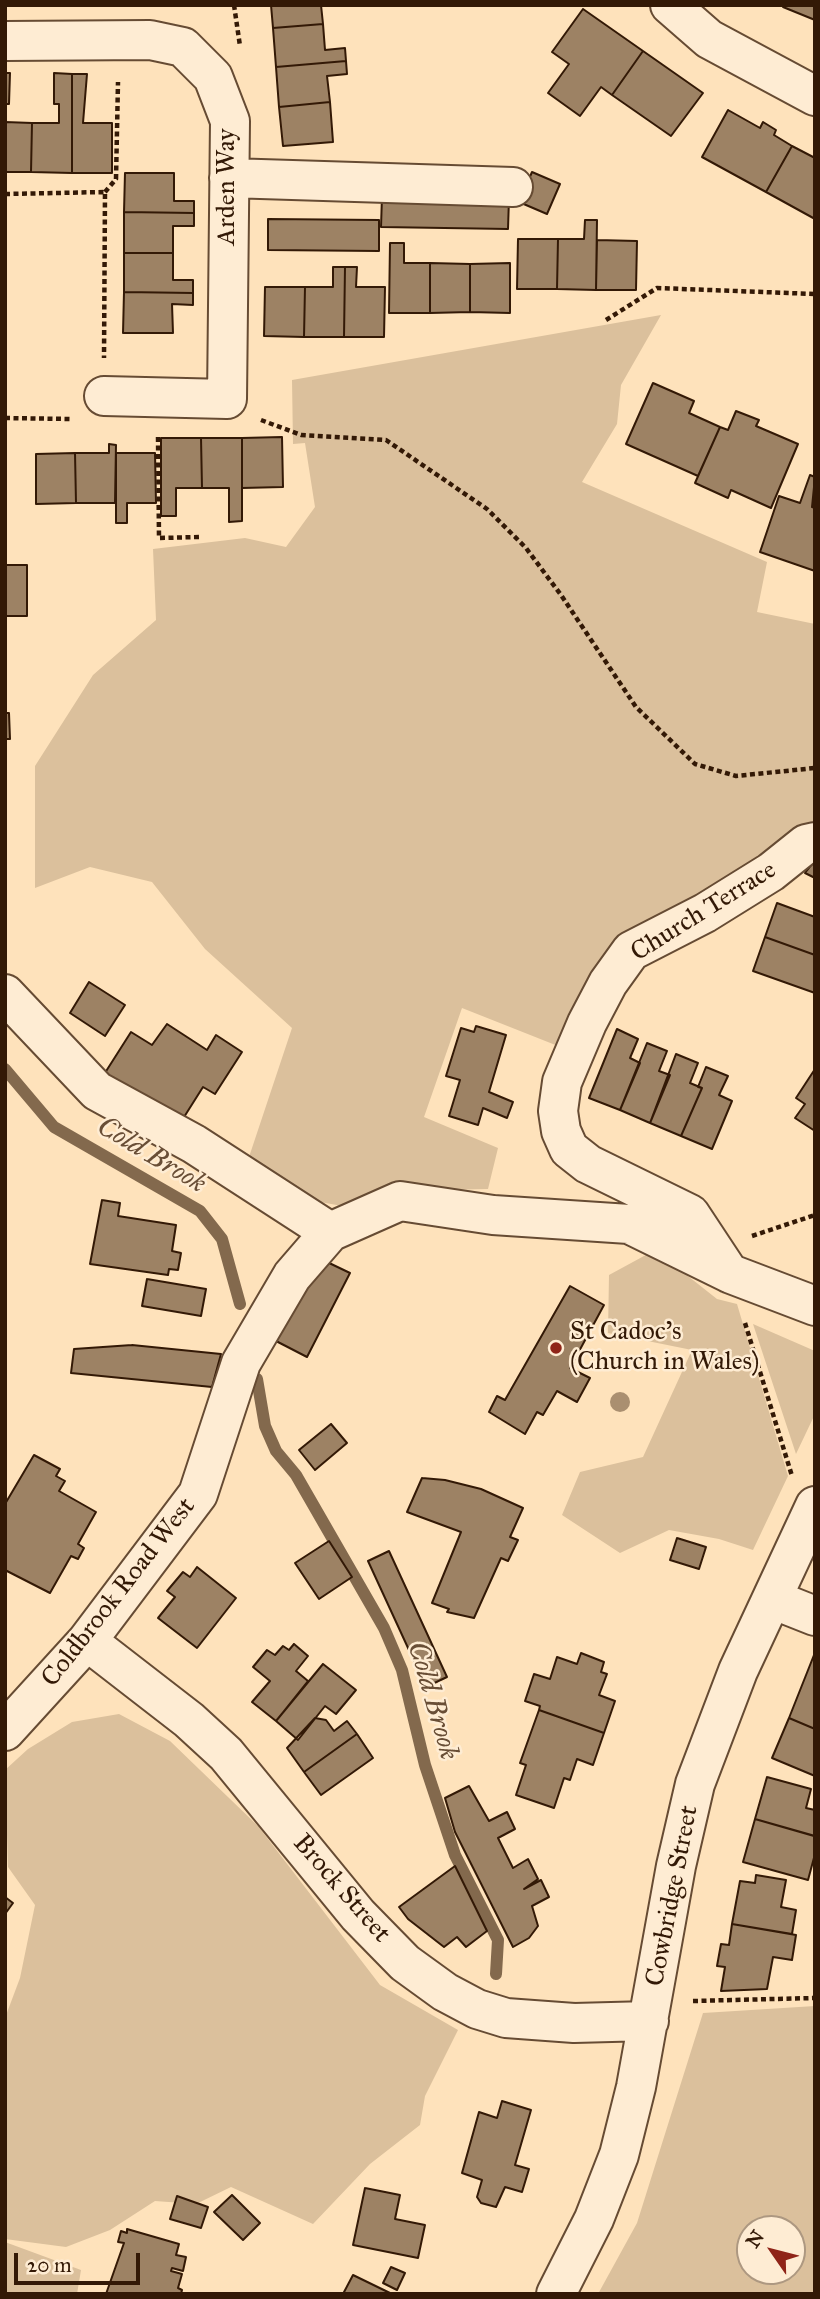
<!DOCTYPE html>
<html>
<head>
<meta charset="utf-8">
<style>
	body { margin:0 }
	#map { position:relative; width:820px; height:2299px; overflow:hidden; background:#fee2bb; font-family:"IM FELL Great Primer",serif }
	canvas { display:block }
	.frame { position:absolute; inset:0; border:7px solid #331906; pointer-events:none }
	.north { position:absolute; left:736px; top:2215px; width:70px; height:70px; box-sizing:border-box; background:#feecd3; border:2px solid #ad9881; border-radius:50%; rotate:305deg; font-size:19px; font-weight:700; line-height:28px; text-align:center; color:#331906 }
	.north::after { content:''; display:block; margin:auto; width:24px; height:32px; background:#8f2418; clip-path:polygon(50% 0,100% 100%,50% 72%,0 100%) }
	.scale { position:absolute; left:14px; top:2253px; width:126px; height:32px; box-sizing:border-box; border:4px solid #331906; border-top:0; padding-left:9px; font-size:21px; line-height:24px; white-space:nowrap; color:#331906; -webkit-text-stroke:5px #feecd3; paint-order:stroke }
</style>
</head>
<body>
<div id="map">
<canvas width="820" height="2299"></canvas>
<div class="frame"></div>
<div class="north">N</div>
<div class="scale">20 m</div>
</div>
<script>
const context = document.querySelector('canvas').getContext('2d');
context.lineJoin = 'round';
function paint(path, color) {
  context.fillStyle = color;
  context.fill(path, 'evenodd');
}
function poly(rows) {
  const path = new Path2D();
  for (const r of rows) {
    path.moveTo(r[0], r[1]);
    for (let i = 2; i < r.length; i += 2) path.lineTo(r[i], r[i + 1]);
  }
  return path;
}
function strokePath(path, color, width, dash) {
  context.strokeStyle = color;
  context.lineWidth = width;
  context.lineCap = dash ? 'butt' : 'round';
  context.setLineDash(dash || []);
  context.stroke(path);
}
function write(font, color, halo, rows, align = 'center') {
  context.font = font + ' "IM FELL Great Primer",serif';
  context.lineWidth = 5;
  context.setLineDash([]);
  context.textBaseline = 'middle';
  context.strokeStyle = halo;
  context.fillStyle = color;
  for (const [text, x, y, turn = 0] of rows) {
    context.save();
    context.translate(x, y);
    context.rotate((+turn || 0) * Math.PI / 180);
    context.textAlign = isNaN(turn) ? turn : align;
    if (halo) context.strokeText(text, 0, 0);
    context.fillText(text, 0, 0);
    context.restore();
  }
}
const green = poly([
	[661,315,621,385,617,424,582,482,767,562,757,612,815,624,815,826,682,911,563,1048,462,1008,424,1117,498,1148,488,1189,390,1191,342,1206,315,1201,248,1160,292,1028,205,949,152,882,90,867,35,888,35,766,93,675,156,620,153,549,245,538,286,547,315,507,305,443,293,444,292,380],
	[655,1250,717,1299,737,1304,788,1476,753,1550,719,1539,669,1530,620,1553,562,1515,580,1472,643,1457,692,1350,608,1333,609,1275],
	[753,1324,815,1351,815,1414,796,1454],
	[119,1714,170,1741,258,1826,380,1985,458,2030,425,2096,420,2125,370,2164,313,2224,231,2187,196,2204,155,2201,110,2230,66,2247,5,2239,5,2018,20,1978,35,1905,8,1867,5,1770,28,1749,72,1722],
	[815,2006,815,2294,598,2294,637,2223,703,2013],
	[750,2229,792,2229,792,2271,750,2271],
	[5,2242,81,2270,77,2294,5,2294]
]);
const stream = poly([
	[5,1069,54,1127,200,1211,222,1239,240,1304],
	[257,1379,265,1426,276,1451,296,1475,384,1628,402,1670,425,1765,455,1855,498,1940,496,1974]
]);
const building = poly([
	[271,5,321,5,323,24,273,28,271,5],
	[784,5,815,5,815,20,783,7,784,5],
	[583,9,643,51,612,95,601,87,580,116,548,93,569,64,552,52,583,9],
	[323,24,325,50,345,48,346,61,276,67,273,28,323,24],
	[643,51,703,93,671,136,612,95,643,51],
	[346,61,347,74,327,76,330,102,279,107,276,67,346,61],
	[5,73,10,73,9,104,5,104,5,73],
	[54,73,72,74,72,173,31,172,32,123,59,123,59,104,54,104,54,73],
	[72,74,87,74,83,123,112,123,112,173,72,173,72,74],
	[330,102,333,142,283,146,279,107,330,102],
	[728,110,760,128,763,122,776,130,774,135,792,146,766,192,702,157,728,110],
	[5,122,32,123,31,172,5,172,5,122],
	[792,146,815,158,815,219,766,192,792,146],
	[532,172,560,184,547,214,519,202,532,172],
	[125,173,174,173,174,201,194,201,194,213,124,212,125,173],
	[382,196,509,198,508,229,381,227,382,196],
	[124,212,194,213,194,226,173,226,173,253,124,253,124,212],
	[268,219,379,220,379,251,268,250,268,219],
	[585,220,597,220,596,290,557,289,558,239,584,239,585,220],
	[518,239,558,239,557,289,517,289,518,239],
	[597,240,637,241,636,290,596,290,597,240],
	[390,243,404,243,404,263,430,263,430,313,389,313,390,243],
	[124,253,173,253,173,280,193,280,193,293,124,292,124,253],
	[430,263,470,264,470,312,430,313,430,263],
	[510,263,510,313,470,312,470,264,510,263],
	[333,267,345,267,344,337,304,337,305,287,333,287,333,267],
	[345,267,357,267,356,287,385,287,384,337,344,337,345,267],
	[265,287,305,287,304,337,264,336,265,287],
	[124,292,193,293,193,305,172,304,173,333,123,333,124,292],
	[653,383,694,401,689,413,720,427,698,476,626,444,653,383],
	[736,411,759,420,756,426,798,444,771,508,731,490,728,498,695,483,720,427,728,430,736,411],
	[282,437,283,487,242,488,242,438,282,437],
	[161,438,201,438,202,488,176,488,176,516,161,516,161,438],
	[201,438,242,438,242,521,229,522,229,488,202,488,201,438],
	[109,444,116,445,115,503,76,503,75,453,109,453,109,444],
	[75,453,76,503,36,504,36,454,75,453],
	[116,453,155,453,156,503,127,503,127,523,116,523,116,453],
	[810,475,815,477,812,507,815,508,815,571,760,552,779,496,800,503,810,475],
	[5,565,27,565,27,616,5,616,5,565],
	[5,713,9,713,10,739,5,739,5,713],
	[815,860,815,878,805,873,815,860],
	[777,903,815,917,815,955,765,937,777,903],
	[765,937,815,955,815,993,753,971,765,937],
	[89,982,125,1005,105,1036,70,1013,89,982],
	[167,1024,207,1050,216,1035,242,1052,215,1094,203,1087,179,1125,103,1076,131,1032,152,1045,167,1024],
	[476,1026,506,1035,489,1092,513,1102,507,1118,483,1108,478,1125,449,1116,460,1080,446,1076,461,1028,474,1032,476,1026],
	[617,1029,638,1039,630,1058,640,1063,620,1110,589,1098,617,1029],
	[647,1043,667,1051,659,1071,670,1075,650,1123,620,1110,647,1043],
	[676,1054,698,1063,690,1083,702,1088,681,1136,650,1123,676,1054],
	[706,1067,728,1076,719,1095,732,1101,712,1149,681,1136,702,1088,698,1087,706,1067],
	[815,1069,815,1131,795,1118,805,1104,796,1098,815,1069],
	[102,1200,120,1203,118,1216,176,1225,172,1251,181,1253,178,1270,169,1269,168,1275,90,1264,102,1200],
	[325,1261,350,1273,307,1357,276,1341,313,1270,325,1261],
	[147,1279,206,1289,201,1316,142,1306,147,1279],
	[570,1286,604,1305,570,1368,590,1378,577,1402,557,1391,543,1415,537,1412,525,1434,489,1412,497,1396,505,1400,570,1286],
	[132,1345,221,1354,212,1387,71,1373,74,1349,132,1345],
	[331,1424,347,1443,315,1470,299,1450,331,1424],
	[34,1455,60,1469,56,1476,65,1481,59,1491,96,1512,78,1544,84,1548,78,1559,71,1556,50,1593,5,1570,5,1504,34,1455],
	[422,1478,445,1480,481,1489,523,1508,510,1537,518,1540,508,1561,501,1558,474,1618,447,1612,449,1609,432,1603,461,1532,407,1512,422,1478],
	[677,1538,706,1547,699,1569,670,1560,677,1538],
	[329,1541,352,1577,319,1599,295,1563,329,1541],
	[389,1551,447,1677,426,1687,368,1561,389,1551],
	[197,1567,236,1598,197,1648,158,1618,175,1597,167,1591,183,1572,190,1577,197,1567],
	[294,1644,308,1656,296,1671,308,1681,276,1721,252,1702,270,1681,253,1667,267,1650,275,1655,283,1646,289,1650,294,1644],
	[581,1653,604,1662,601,1672,607,1674,599,1695,615,1701,604,1733,539,1710,540,1706,525,1701,534,1674,550,1679,557,1657,577,1664,581,1653],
	[814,1655,815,1655,815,1729,789,1718,814,1655],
	[323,1664,356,1690,336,1714,325,1706,298,1740,276,1721,323,1664],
	[539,1710,604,1733,593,1765,577,1759,570,1780,564,1778,554,1808,516,1795,526,1765,520,1763,539,1710],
	[315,1718,326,1720,334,1731,347,1721,357,1734,304,1772,287,1748,315,1718],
	[789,1718,815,1729,815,1776,772,1758,789,1718],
	[357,1734,373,1758,321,1795,304,1772,357,1734],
	[767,1777,811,1789,806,1808,815,1810,814,1836,755,1819,767,1777],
	[469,1786,489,1821,507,1812,515,1829,498,1838,513,1868,528,1859,538,1879,524,1889,541,1880,549,1897,532,1906,538,1926,529,1938,513,1947,455,1832,445,1798,469,1786],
	[755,1819,815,1836,815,1854,808,1880,743,1862,755,1819],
	[455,1866,487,1931,466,1947,457,1937,444,1947,408,1919,399,1907,455,1866],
	[756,1875,786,1880,781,1907,796,1910,792,1934,732,1924,740,1881,755,1883,756,1875],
	[5,1897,13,1903,5,1914,5,1897],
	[732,1924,796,1935,792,1960,773,1957,767,1989,721,1991,725,1967,717,1966,721,1944,729,1945,732,1924],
	[502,2101,531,2110,515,2165,529,2169,522,2192,505,2187,496,2207,481,2203,477,2197,482,2180,462,2173,479,2112,497,2118,502,2101],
	[365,2188,400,2195,395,2219,425,2225,418,2258,353,2245,365,2188],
	[232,2195,260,2223,243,2240,214,2212,232,2195],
	[177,2196,208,2207,201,2228,170,2219,177,2196],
	[127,2229,179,2244,176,2255,186,2257,183,2271,172,2268,171,2271,182,2274,178,2288,182,2290,181,2294,106,2294,124,2243,118,2242,121,2231,127,2233,127,2229],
	[391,2267,405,2273,397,2290,383,2283,391,2267],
	[353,2275,392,2294,343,2294,353,2275]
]);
const path = poly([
	[234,5,240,46],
	[105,192,116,179,118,82],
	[5,194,105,192,104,358],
	[606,320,657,288,815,294],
	[5,418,70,419],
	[261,420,301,435,386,440,487,509,526,548,561,595,636,707,695,764,736,776,815,768],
	[158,437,159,538,199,537],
	[752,1236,815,1215],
	[745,1323,792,1476],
	[693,2001,815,1998]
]);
const minor = poly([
	[670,5,709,39,815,96],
	[5,41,150,40,183,47,213,77,230,121,227,399,104,396],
	[229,178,513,187],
	[5,994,97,1091,194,1144,330,1232],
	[729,1273,690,1214,588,1164,569,1149,561,1131,558,1111,562,1082,587,1023,608,983,631,951,705,913,771,872,806,844,815,842],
	[772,1599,815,1616],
	[87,1641,189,1720,226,1754,358,1915,405,1963,445,1992,477,2009,506,2018,574,2023,649,2021],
	[5,1731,87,1641,198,1494,241,1363,292,1276,330,1232,400,1201,493,1215,629,1224,731,1274,815,1306],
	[556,2294,594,2219,619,2155,636,2087,676,1866,695,1784,738,1671,815,1506]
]);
const trees = [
	[620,1402]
];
const markers = [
	[556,1348,7,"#8f2418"]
];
const streetNames = [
	["Arden Way",228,187,-90],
	["Church Terrace",704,912,-32],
	["Coldbrook Road West",119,1593,-52],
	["Brock Street",341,1889,49],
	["Cowbridge Street",673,1896,-79]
];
const poiNames = [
	["St Cadoc's",570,1333],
	["(Church in Wales)",570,1363]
];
const waterNames = [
	["Cold Brook",151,1156,31],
	["Cold Brook",432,1701,74]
];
paint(green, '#dbc09c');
strokePath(stream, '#83694d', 12);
paint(building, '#9d8264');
strokePath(building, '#331906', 2);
strokePath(minor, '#664b33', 42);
strokePath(path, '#331906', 4.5, [5, 3.5]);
strokePath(minor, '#feecd3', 38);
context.fillStyle = '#aa8f70';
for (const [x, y] of trees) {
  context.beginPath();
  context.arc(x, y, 10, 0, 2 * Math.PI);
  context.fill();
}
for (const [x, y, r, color] of markers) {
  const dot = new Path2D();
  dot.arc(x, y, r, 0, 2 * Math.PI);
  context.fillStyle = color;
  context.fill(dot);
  strokePath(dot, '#feecd3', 2.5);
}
write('26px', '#331906', '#feecd3', streetNames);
write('26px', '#331906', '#feecd3', poiNames, 'left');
write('italic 28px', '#694e36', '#feecd3', waterNames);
</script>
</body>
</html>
